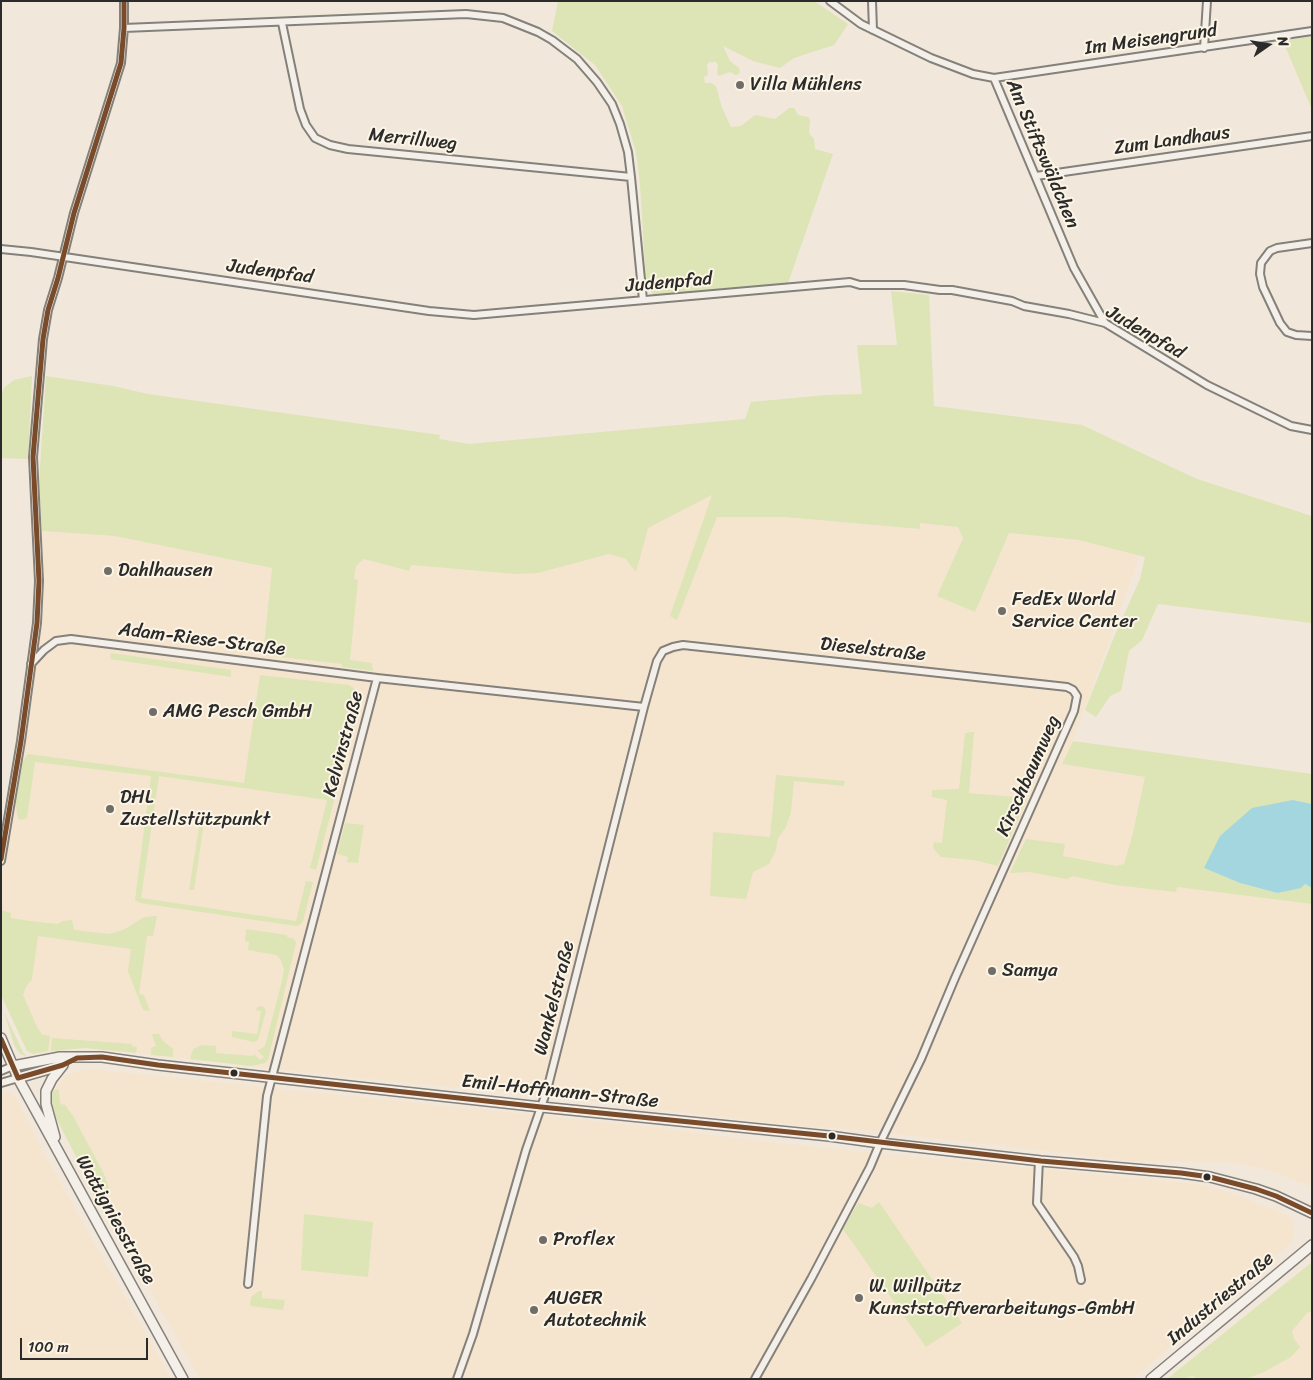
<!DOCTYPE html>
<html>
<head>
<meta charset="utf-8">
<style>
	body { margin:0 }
	#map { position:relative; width:1313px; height:1380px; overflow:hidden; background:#f1e8db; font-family:Sriracha,sans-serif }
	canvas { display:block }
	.frame { position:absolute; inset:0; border:2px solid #2b2b2b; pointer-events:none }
	.north { position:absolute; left:1243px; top:20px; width:50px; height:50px; -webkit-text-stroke:4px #fcf5e5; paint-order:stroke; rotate:77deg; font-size:14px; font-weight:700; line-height:20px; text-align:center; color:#2b2b2b }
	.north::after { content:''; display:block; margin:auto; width:18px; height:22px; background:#2b2b2b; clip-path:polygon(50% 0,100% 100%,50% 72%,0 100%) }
	.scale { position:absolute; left:20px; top:1338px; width:128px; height:22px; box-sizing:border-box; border:2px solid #2b2b2b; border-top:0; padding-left:6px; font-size:15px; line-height:18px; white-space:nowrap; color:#2b2b2b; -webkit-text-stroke:4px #fcf5e5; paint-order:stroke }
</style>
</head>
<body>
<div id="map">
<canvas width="1313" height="1380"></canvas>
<div class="frame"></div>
<div class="north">N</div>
<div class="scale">100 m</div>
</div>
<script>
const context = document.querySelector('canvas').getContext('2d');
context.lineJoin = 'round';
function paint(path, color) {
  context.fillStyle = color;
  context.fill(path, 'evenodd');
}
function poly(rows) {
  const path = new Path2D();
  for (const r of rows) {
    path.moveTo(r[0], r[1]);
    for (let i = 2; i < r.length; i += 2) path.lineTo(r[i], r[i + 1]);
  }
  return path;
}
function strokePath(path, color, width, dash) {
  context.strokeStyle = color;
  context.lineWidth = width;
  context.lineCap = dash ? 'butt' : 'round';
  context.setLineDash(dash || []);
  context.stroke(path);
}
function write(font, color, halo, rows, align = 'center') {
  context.font = font + ' Sriracha,sans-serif';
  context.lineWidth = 4;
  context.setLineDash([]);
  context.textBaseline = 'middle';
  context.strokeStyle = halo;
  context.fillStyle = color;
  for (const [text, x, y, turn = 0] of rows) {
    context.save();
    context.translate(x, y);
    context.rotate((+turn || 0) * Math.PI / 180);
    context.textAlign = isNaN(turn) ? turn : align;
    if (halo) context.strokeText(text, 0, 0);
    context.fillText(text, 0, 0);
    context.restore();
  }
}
const built = poly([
	[713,495,704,519,717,517,785,517,919,529,920,523,958,527,963,538,937,596,975,612,1009,533,1079,540,1140,555,1073,741,1062,764,1188,784,1177,887,1312,904,1312,1187,1269,1170,1228,1162,1131,1161,870,1131,770,1123,615,1104,292,1071,136,1053,85,1048,33,1054,26,1050,1,963,1,879,21,764,39,636,42,584,42,531,115,536,272,568,263,654,343,664,356,566,364,559,409,571,411,565,516,574,538,573,609,554,626,559,648,528],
	[91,1069,669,1129,768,1142,1205,1185,1240,1196,1284,1214,1293,1219,1294,1230,1292,1242,1133,1379,200,1379,112,1223,53,1096,55,1088,67,1075,73,1072],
	[6,1091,10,1091,15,1096,45,1155,171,1379,1,1379,1,1093],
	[1312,1266,1312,1379,1170,1379]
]);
const green = poly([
	[558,1,814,1,848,24,834,45,794,58,780,68,753,61,723,46,730,61,739,68,740,73,736,75,730,72,719,76,717,74,718,65,716,62,709,62,707,65,708,75,704,77,705,83,711,83,716,86,722,108,731,127,741,126,755,115,775,119,789,108,794,108,798,115,808,117,810,120,809,133,814,139,815,149,833,154,788,283,654,295,649,290,646,281,640,184,636,152,622,106,595,65,552,31],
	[1312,36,1312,110,1283,41],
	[891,291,929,295,934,406,1082,425,1197,479,1312,516,1312,623,1158,604,1142,640,1129,651,1121,691,1110,696,1096,717,1085,710,1114,637,1140,579,1145,557,1079,540,1009,533,975,612,937,596,963,538,958,527,920,523,920,529,785,517,717,517,677,620,670,616,712,495,648,528,636,572,626,559,609,554,538,573,516,574,411,565,409,571,364,559,356,566,354,579,358,580,350,660,372,663,373,671,342,667,342,664,263,655,272,568,115,536,42,531,39,484,46,376,113,386,148,394,440,435,439,439,469,444,745,419,751,402,826,395,862,394,857,345,897,345],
	[32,376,28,459,1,458,1,394,5,387,14,380],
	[111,653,231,670,231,677,110,659],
	[260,675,349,685,355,689,359,697,360,701,316,870,310,868,327,800,159,776,141,898,296,921,306,881,313,882,303,921,300,925,296,926,140,903,135,900,151,776,35,762,27,818,20,820,18,818,15,802,21,764,28,754,244,783],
	[974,732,969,793,1027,798,998,866,974,860,941,857,933,848,934,842,942,843,947,800,932,797,932,790,959,789,965,733],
	[1073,741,1312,774,1312,804,1293,800,1204,868,1240,883,1276,893,1305,884,1312,888,1312,904,1177,887,1176,892,1115,885,1073,876,1067,879,1029,872,1010,873,1026,839,1065,844,1063,856,1116,866,1124,864,1133,833,1145,777,1062,764],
	[776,775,845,781,844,786,794,781,791,812,786,827,778,838,776,850,769,864,753,872,746,899,710,896,713,832,770,837],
	[201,815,205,816,194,890,189,890],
	[345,823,364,825,358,863,347,862,348,857,337,854],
	[1,910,11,913,11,918,30,921,58,924,63,921,72,920,74,930,110,934,125,929,144,917,157,916,153,936,147,936,139,994,144,995,150,1011,143,1010,128,971,131,949,38,936,32,979,26,987,23,995,38,1029,41,1032,41,1034,50,1036,48,1051,33,1054,27,1051,1,995],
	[246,929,287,935,287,937,294,939,296,943,268,1060,265,1063,251,1066,190,1059,193,1049,202,1045,216,1046,216,1053,253,1056,254,1054,260,1060,264,1057,257,1050,261,1049,265,1046,282,981,284,969,281,960,276,955,248,950,249,942,245,941],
	[259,1006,264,1007,266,1011,258,1040,254,1042,232,1037,232,1031,257,1034,261,1011,255,1010],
	[4,1012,23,1052,26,1056,20,1054,14,1045],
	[152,1034,159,1034,163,1041,173,1049,173,1057,151,1055,151,1048,156,1046],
	[52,1038,132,1044,132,1046,137,1047,136,1053,85,1048,51,1051],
	[57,1089,59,1091,60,1104,65,1105,73,1116,104,1174,109,1188,105,1197,112,1214,114,1219,123,1222,123,1225,112,1223,104,1215,89,1187,83,1170,53,1112,50,1100,52,1092],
	[879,1202,962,1323,926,1347,843,1229,858,1203,872,1208],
	[304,1214,373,1222,368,1277,301,1270],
	[1312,1262,1312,1311,1307,1313,1292,1331,1294,1339,1300,1347,1291,1357,1264,1372,1246,1379,1200,1379,1192,1376,1181,1379,1167,1379],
	[259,1291,262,1291,262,1298,285,1300,283,1310,250,1306,251,1297]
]);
const water = poly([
	[1293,800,1312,804,1312,888,1305,884,1301,888,1277,893,1240,883,1204,868,1220,836,1252,808]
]);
const street = poly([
	[830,1,861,24,931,58,973,74,994,78,1312,31],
	[872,1,873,30],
	[282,23,300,109,306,125,315,138,330,145,348,149,631,177],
	[124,28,466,14,503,18,538,32,552,40,577,59,597,82,612,104,620,124,628,152,631,177,643,300],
	[1204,48,1207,1],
	[994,78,1074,268,1105,323],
	[1036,176,1312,136],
	[1312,243,1277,248,1270,251,1261,263,1260,274,1263,287,1280,323,1287,332,1296,335,1312,336],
	[1,249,31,252,429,311,474,315,850,282,860,285,904,285,940,290,952,290,1012,301,1024,306,1069,314,1105,323,1207,385,1291,426,1312,430],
	[31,664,44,650,56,641,71,639,377,678,644,707],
	[1,861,21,741,37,623,39,581,33,457,43,339,48,310,58,278,74,213,121,63,124,28,124,1],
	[1,1071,13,1066],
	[1,1083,18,1078],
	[1039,1160,1037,1203,1074,1257,1078,1266,1081,1280],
	[248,1284,267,1096,377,678],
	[457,1379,473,1334,526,1150,547,1090,644,707,657,661,663,651,673,647,683,645,1067,687,1073,690,1077,696,1074,711,955,978,921,1059,880,1143,870,1167,811,1279,755,1379]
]);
const secondary = poly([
	[1,1038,18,1078,183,1379],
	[13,1066,60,1057,102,1057,158,1065,541,1107,829,1136,880,1143,1041,1161,1181,1173,1210,1177,1256,1189,1276,1196,1312,1213],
	[18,1078,63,1065],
	[55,1137,46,1104,46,1091,52,1079,63,1065],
	[1151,1379,1312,1245]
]);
const bus1 = poly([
	[1,859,21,741,37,623,39,581,33,457,43,339,48,310,58,278,74,213,121,63,124,28,124,1],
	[1,1039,18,1078,63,1065,77,1058,102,1057,158,1065,541,1107,829,1136,1041,1161,1181,1173,1210,1177,1256,1189,1276,1196,1312,1213]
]);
const markers = [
	[740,85,5,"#706d69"],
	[108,571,5,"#706d69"],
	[1002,611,5,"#706d69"],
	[153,712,5,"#706d69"],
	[110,809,5,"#706d69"],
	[992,971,5,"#706d69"],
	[234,1073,4.5,"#2b2b2b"],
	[832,1136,4.5,"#2b2b2b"],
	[1207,1177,4.5,"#2b2b2b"],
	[543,1240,5,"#706d69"],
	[859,1298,5,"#706d69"],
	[534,1310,5,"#706d69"]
];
const streetNames = [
	["Im Meisengrund",1151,40,-8],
	["Merrillweg",413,140,6],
	["Zum Landhaus",1172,141,-8],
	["Am Stiftswäldchen",1042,154,67],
	["Judenpfad",270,272,8],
	["Judenpfad",669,283,-5],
	["Judenpfad",1145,333,30],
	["Adam-Riese-Straße",202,640,7],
	["Dieselstraße",873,650,6],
	["Kelvinstraße",344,744,-75],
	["Kirschbaumweg",1029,776,-66],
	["Wankelstraße",555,998,-76],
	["Emil-Hoffmann-Straße",560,1092,6],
	["Wattigniesstraße",115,1220,61],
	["Industriestraße",1221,1299,-40]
];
const poiNames = [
	["Villa Mühlens",750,85],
	["Dahlhausen",118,571],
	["FedEx World",1012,600],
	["Service Center",1012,622],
	["AMG Pesch GmbH",163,712],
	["DHL",120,798],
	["Zustellstützpunkt",120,820],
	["Samya",1002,971],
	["Proflex",553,1240],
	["W. Willpütz",869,1287],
	["Kunststoffverarbeitungs-GmbH",869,1309],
	["AUGER",544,1299],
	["Autotechnik",544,1321]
];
paint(built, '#f5e5cf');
paint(green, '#dde4b5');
paint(water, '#a3d6df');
strokePath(street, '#84807a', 10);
strokePath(secondary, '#84807a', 12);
strokePath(street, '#f4f0e9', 6);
strokePath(secondary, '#f4f0e9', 9);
strokePath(bus1, '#7a4b2a', 5);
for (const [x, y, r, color] of markers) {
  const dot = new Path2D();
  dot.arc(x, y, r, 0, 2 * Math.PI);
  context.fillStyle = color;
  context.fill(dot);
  strokePath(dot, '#fcf5e5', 2);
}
write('19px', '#2b2b2b', '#fcf5e5', streetNames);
write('19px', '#2b2b2b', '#fcf5e5', poiNames, 'left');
</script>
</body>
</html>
